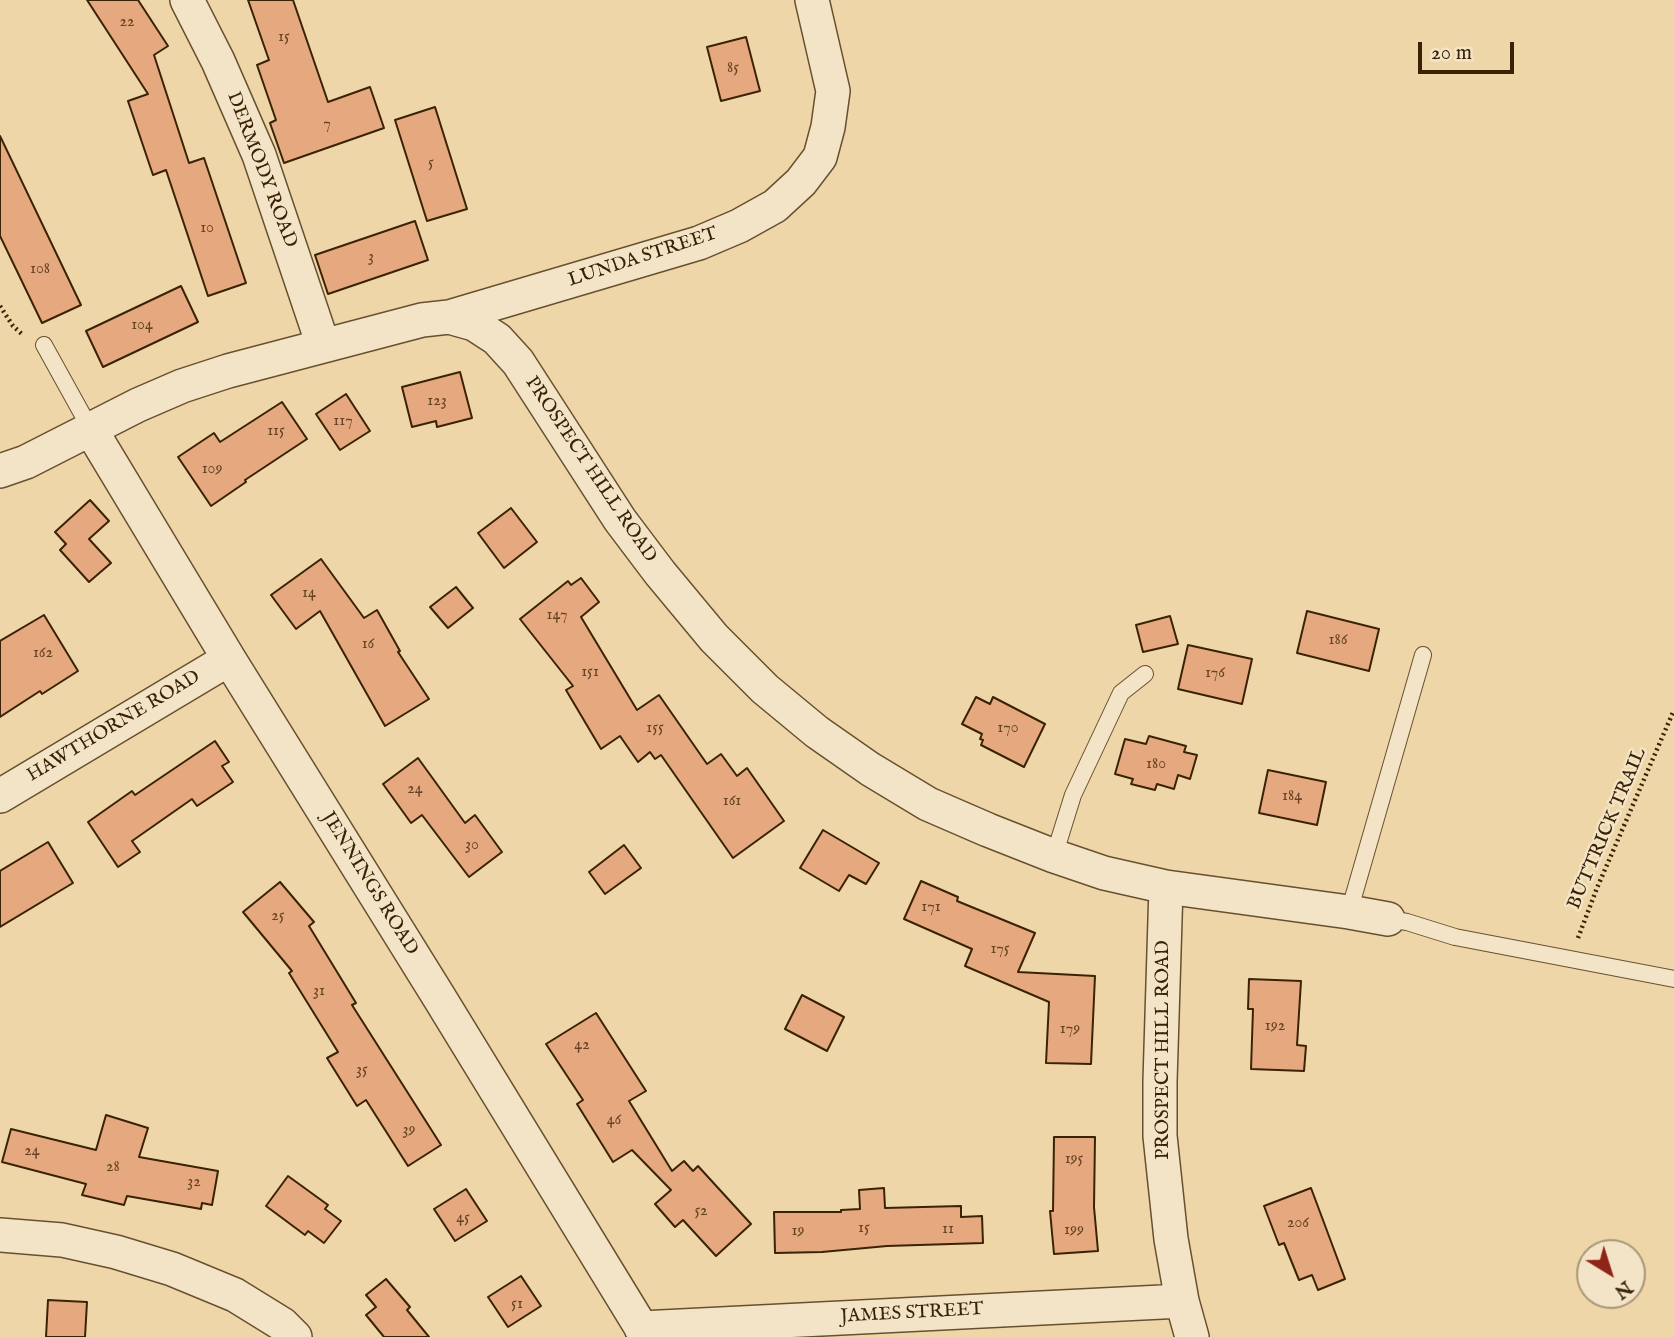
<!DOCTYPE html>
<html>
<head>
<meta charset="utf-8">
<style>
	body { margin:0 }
	#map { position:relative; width:1674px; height:1337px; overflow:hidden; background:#eed6a9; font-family:"IM FELL English",serif }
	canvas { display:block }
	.north { position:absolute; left:1576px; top:1239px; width:70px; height:70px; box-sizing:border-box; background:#f4e4c7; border:2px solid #aa9779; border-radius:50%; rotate:142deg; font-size:19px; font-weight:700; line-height:28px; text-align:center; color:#3a2305 }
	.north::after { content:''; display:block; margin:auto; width:24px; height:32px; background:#8f2418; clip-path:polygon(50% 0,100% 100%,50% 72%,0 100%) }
	.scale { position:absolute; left:1418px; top:42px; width:96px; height:32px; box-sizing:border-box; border:4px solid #3a2305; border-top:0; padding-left:9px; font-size:21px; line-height:24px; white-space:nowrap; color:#3a2305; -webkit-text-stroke:5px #f4e4c7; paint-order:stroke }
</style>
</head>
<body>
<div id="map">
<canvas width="1674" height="1337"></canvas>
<div class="north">N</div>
<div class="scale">20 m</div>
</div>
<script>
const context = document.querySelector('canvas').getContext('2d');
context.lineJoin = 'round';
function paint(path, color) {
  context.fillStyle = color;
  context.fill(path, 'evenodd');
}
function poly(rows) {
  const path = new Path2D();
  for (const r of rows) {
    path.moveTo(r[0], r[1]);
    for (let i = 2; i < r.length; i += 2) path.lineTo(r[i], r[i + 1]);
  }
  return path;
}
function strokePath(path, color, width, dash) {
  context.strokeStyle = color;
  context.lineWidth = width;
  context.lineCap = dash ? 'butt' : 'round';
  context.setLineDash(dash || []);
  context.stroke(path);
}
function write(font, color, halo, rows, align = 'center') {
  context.font = font + ' "IM FELL English",serif';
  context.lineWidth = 5;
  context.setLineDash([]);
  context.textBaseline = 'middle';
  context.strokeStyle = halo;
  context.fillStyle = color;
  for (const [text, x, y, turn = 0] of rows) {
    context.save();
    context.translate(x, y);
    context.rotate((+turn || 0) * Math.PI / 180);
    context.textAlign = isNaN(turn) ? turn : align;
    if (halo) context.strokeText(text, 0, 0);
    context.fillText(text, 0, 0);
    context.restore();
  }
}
const building = poly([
	[87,0,138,0,168,46,154,55,189,163,204,158,246,283,208,296,166,170,153,175,128,101,148,94,87,0],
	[248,0,293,0,328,102,370,87,384,128,284,163,270,123,276,120,257,65,269,60,248,0],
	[746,37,760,91,721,101,707,47,746,37],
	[435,107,467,209,427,221,395,120,435,107],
	[0,136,81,305,42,323,0,236,0,136],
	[415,221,428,260,328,294,315,255,415,221],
	[181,286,198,322,103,367,86,331,181,286],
	[460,372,472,418,437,427,436,421,412,427,402,387,460,372],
	[346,394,370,431,340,450,316,414,346,394],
	[282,402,307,439,245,480,246,482,211,506,178,457,214,433,220,442,282,402],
	[90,500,109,521,89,539,111,563,89,582,60,550,66,544,55,532,90,500],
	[511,508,537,542,504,568,478,533,511,508],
	[321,559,364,618,377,610,400,651,398,652,429,699,385,726,320,611,296,629,271,595,321,559],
	[581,578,599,602,581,617,637,710,659,695,707,764,721,754,737,776,747,768,784,821,733,858,661,755,655,759,650,752,638,762,620,736,601,749,566,690,573,686,520,619,568,581,571,585,581,578],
	[456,587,473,608,448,628,430,607,456,587],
	[1307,611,1379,629,1369,671,1297,653,1307,611],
	[44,615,78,671,42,694,40,691,0,717,0,641,44,615],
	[1170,616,1178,644,1143,652,1136,625,1170,616],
	[1188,645,1252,659,1242,704,1178,689,1188,645],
	[976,697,990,704,993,697,1045,724,1024,767,981,745,983,740,980,739,982,734,962,724,976,697],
	[1149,736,1186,746,1184,752,1197,755,1190,779,1178,775,1174,789,1157,784,1155,790,1131,784,1133,779,1115,774,1125,739,1146,744,1149,736],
	[215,741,229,762,222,766,233,782,197,806,192,799,132,841,140,852,118,867,88,822,132,791,135,795,215,741],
	[418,758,465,823,475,815,502,852,469,877,422,815,411,823,383,784,418,758],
	[1268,770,1326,782,1317,825,1259,813,1268,770],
	[823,830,879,863,866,884,849,875,839,891,800,868,823,830],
	[48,842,73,883,0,927,0,871,48,842],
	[624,845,641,868,605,894,589,872,624,845],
	[921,881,958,897,957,901,1035,933,1018,972,1095,976,1091,1064,1046,1063,1049,1002,965,966,972,949,904,919,921,881],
	[280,882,314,922,309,926,356,1003,352,1005,441,1145,408,1166,366,1100,357,1106,327,1058,338,1052,289,973,292,971,243,912,280,882],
	[1249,979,1301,981,1297,1045,1306,1046,1304,1071,1251,1069,1253,1009,1248,1009,1249,979],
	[802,995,844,1017,827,1051,785,1029,802,995],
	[596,1013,646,1091,629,1101,672,1171,684,1161,693,1171,698,1166,751,1224,716,1256,683,1220,675,1227,655,1204,671,1190,632,1150,613,1162,577,1104,583,1100,546,1044,596,1013],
	[106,1115,148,1128,139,1157,218,1171,212,1205,202,1203,201,1209,127,1196,124,1205,82,1195,86,1184,2,1162,11,1129,96,1150,106,1115],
	[1054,1137,1095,1137,1094,1207,1098,1251,1054,1254,1050,1211,1053,1211,1054,1137],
	[288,1176,328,1205,325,1209,341,1221,324,1243,308,1231,305,1235,266,1206,288,1176],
	[884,1188,885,1208,961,1206,961,1217,982,1216,983,1243,887,1246,822,1252,775,1253,774,1212,841,1212,841,1210,860,1209,859,1190,884,1188],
	[1311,1188,1345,1279,1318,1290,1312,1275,1299,1280,1284,1243,1279,1245,1264,1206,1311,1188],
	[466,1189,487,1221,455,1241,434,1209,466,1189],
	[521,1276,541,1306,508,1327,488,1297,521,1276],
	[386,1279,410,1307,407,1310,429,1337,384,1337,366,1315,376,1307,366,1295,386,1279],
	[48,1300,87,1302,85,1337,46,1337,48,1300]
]);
const path = poly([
	[0,306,13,326,23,335],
	[1578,938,1597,888,1674,710]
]);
const service = poly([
	[44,345,91,430],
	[1054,856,1073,795,1121,693,1145,674],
	[1349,912,1423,655],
	[1388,919,1407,922,1455,937,1674,979]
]);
const minor = poly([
	[187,0,218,61,259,155,323,345],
	[449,317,699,243,739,226,775,206,801,182,820,157,828,127,833,91,812,0],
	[91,430,229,659,439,997,647,1337],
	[0,471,26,462,138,405,182,386,228,371,422,320,449,317,474,324,497,339,518,362,620,520,660,573,714,638,765,689,817,732,870,769,928,804,988,830,1054,856,1104,873,1166,887,1349,912,1388,919],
	[0,796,229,659],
	[1166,887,1160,1081,1160,1136,1171,1239,1182,1301,1192,1337],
	[0,1235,62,1240,116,1252,172,1269,235,1295,282,1324,295,1337],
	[641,1328,1182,1301]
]);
const numberNames = [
	["22",127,23],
	["15",284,38],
	["85",733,69],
	["7",327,125],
	["5",431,164],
	["10",207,229],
	["3",371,258],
	["108",40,270],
	["104",142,326],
	["123",437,402],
	["117",343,422],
	["115",276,432],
	["109",212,470],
	["14",309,594],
	["147",557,616],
	["186",1338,641],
	["16",368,645],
	["162",43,654],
	["151",590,673],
	["176",1215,674],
	["155",655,729],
	["170",1008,729],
	["180",1156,765],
	["24",415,790],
	["184",1292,797],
	["161",732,802],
	["30",472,846],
	["171",931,908],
	["25",278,917],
	["175",1000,950],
	["31",319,992],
	["192",1275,1027],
	["179",1070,1030],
	["42",582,1046],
	["35",362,1071],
	["46",614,1121],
	["39",409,1131],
	["24",32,1152],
	["195",1074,1160],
	["28",113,1168],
	["32",194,1183],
	["52",701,1212],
	["45",463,1219],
	["206",1298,1224],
	["15",864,1229],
	["11",948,1230],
	["199",1074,1231],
	["19",798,1232],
	["51",517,1305]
];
const streetNames = [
	["DERMODY ROAD",261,170,69],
	["LUNDA STREET",643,258,-18],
	["PROSPECT HILL ROAD",590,470,56],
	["HAWTHORNE ROAD",114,727,-31],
	["BUTTRICK TRAIL",1608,829,-67],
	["JENNINGS ROAD",369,884,58],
	["PROSPECT HILL ROAD",1164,1050,-90],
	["JAMES STREET",912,1314,-3]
];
paint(building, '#e6a87e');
strokePath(building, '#3a2305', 2);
strokePath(service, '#67502e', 18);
strokePath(minor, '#67502e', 36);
strokePath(path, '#3a2305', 4.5, [2, 3.5]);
strokePath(service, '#f4e4c7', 16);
strokePath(minor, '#f4e4c7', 33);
write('16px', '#654423', null, numberNames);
write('19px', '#3a2305', '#f4e4c7', streetNames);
</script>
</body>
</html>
